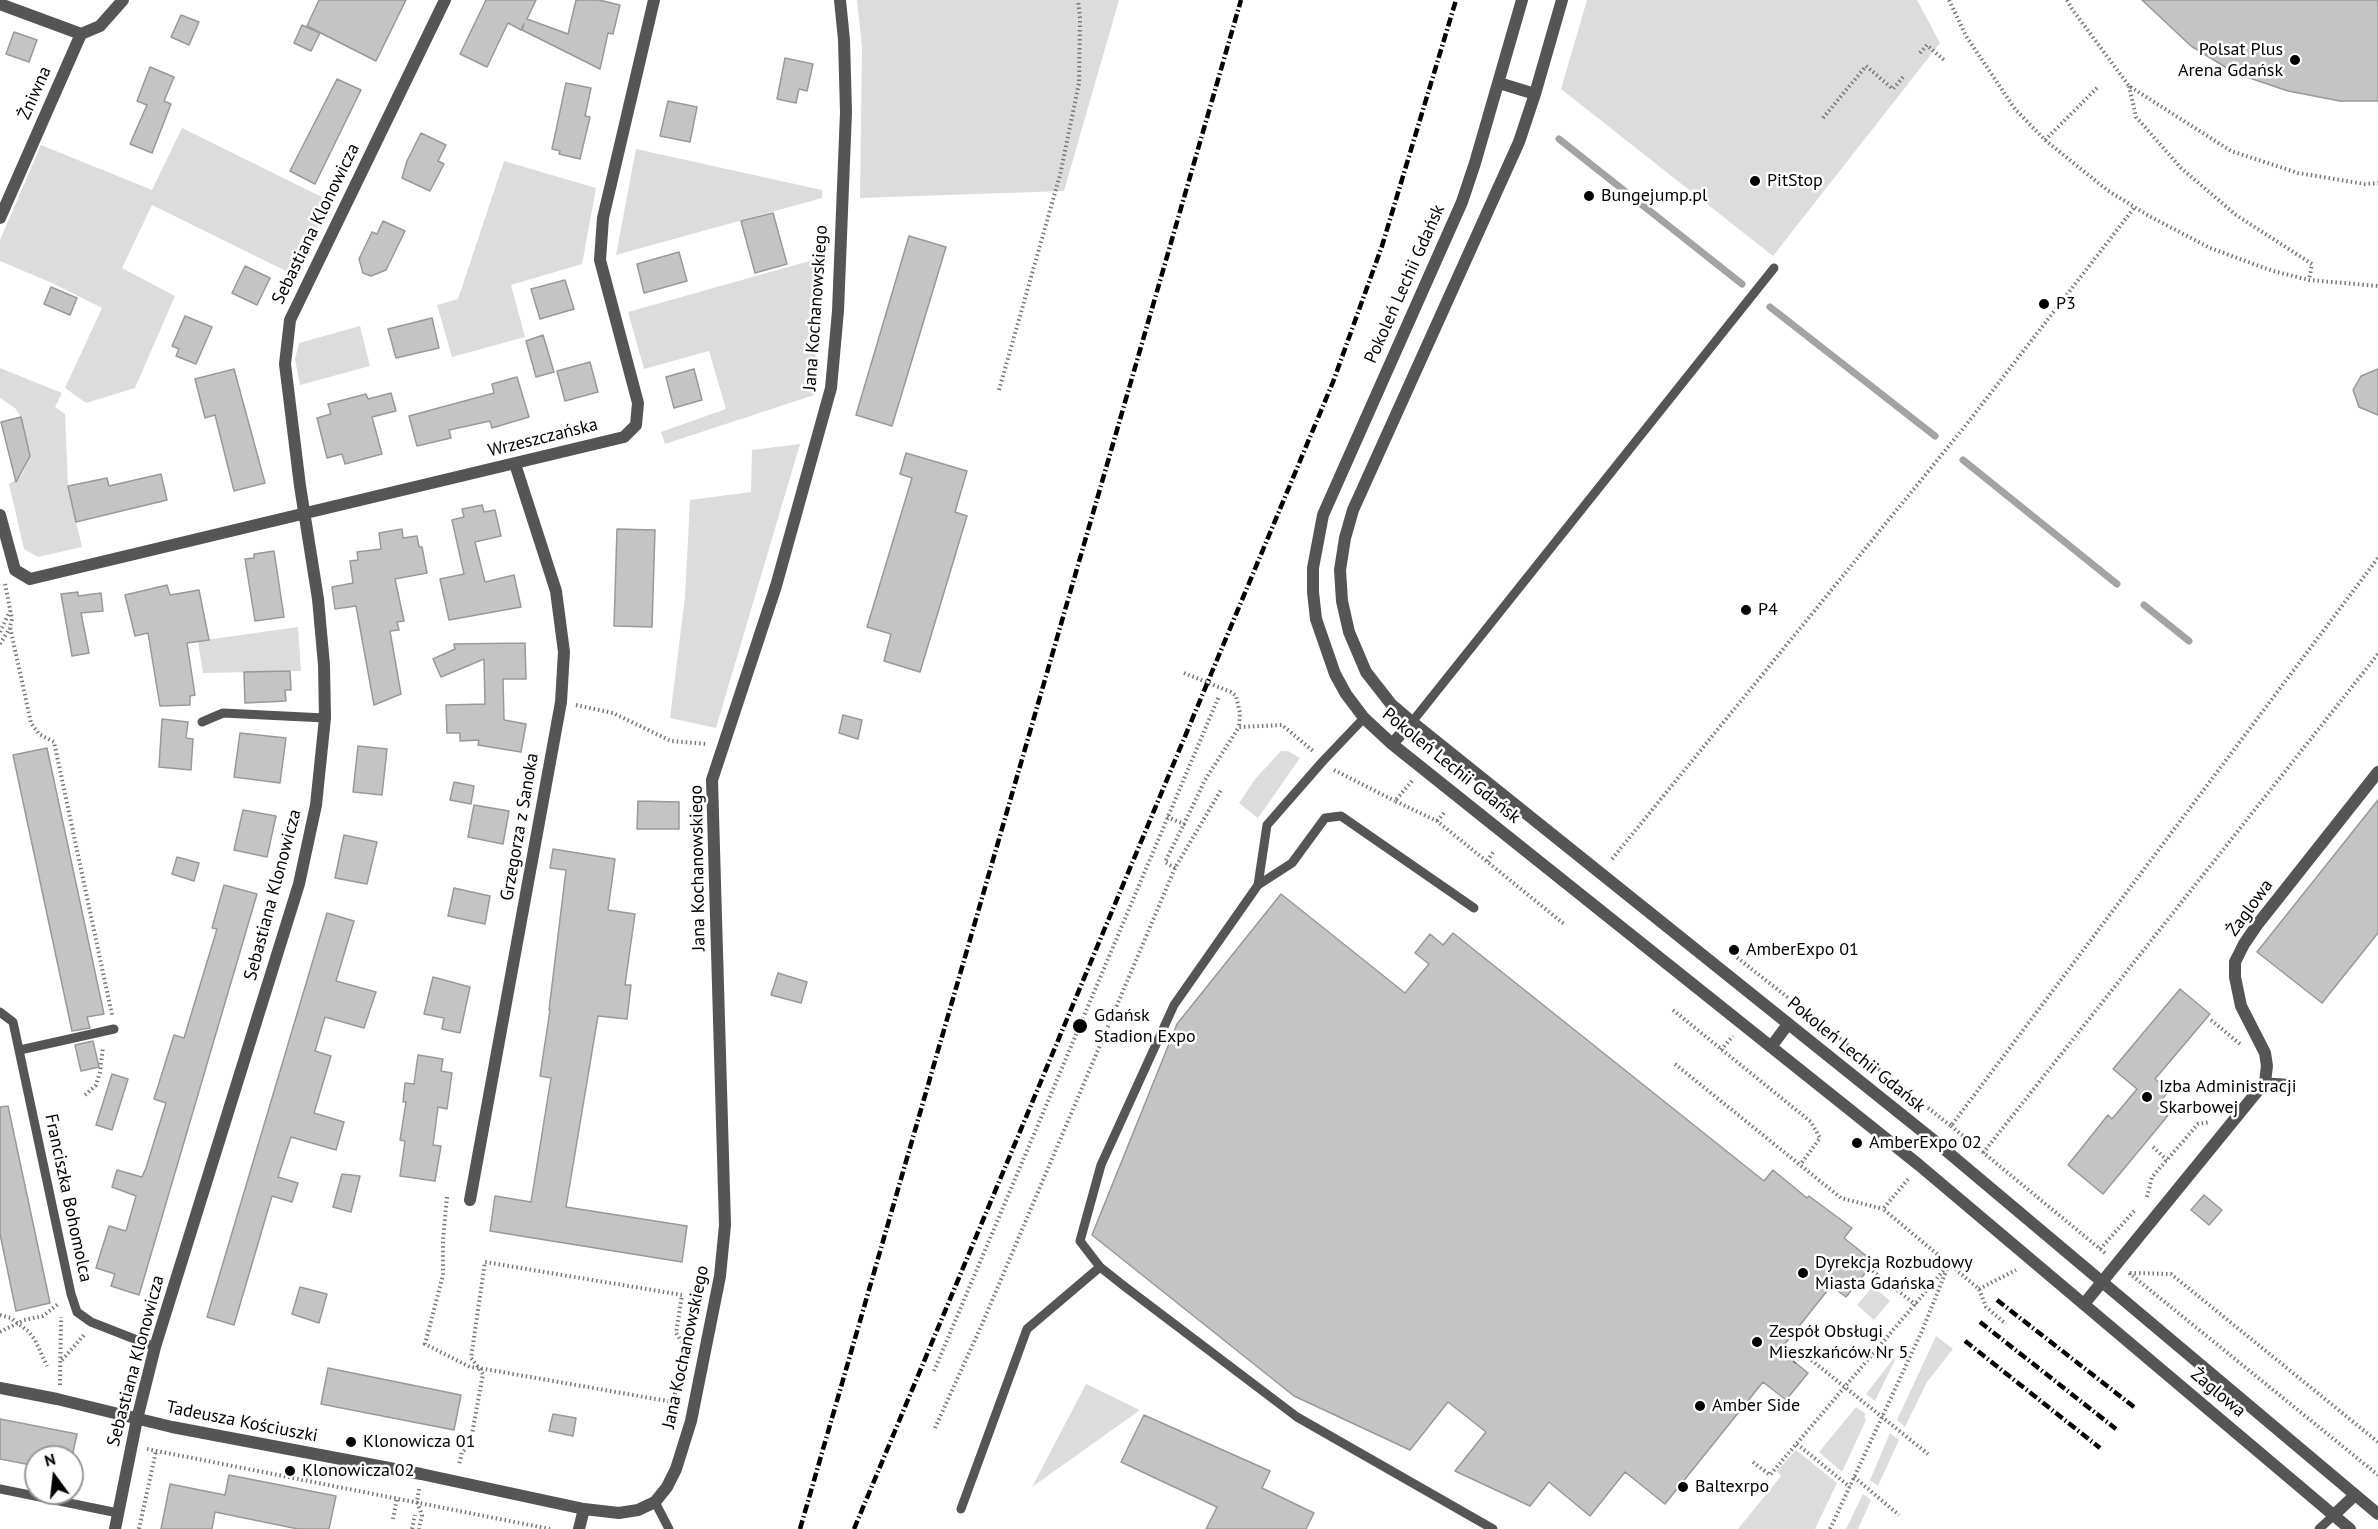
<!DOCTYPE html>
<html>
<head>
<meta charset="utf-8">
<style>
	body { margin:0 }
	#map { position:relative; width:2378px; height:1529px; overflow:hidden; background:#fff; font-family:"PT Sans",sans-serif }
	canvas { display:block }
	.north { position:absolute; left:24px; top:1445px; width:60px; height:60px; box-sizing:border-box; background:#fff; border:2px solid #999; border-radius:50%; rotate:345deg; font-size:16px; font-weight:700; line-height:24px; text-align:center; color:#000 }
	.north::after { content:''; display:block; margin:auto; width:21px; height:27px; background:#000; clip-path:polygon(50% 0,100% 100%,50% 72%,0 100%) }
</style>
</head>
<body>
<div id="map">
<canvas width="2378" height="1529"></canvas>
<div class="north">N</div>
</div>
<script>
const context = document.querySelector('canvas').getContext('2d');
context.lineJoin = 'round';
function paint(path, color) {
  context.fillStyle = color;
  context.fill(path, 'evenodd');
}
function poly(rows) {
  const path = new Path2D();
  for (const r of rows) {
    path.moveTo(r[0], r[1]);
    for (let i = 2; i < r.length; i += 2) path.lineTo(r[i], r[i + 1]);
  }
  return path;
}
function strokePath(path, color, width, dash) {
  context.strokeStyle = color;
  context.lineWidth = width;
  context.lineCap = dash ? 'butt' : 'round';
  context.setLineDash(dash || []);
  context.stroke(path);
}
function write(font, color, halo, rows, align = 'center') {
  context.font = font + ' "PT Sans",sans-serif';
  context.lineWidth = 5;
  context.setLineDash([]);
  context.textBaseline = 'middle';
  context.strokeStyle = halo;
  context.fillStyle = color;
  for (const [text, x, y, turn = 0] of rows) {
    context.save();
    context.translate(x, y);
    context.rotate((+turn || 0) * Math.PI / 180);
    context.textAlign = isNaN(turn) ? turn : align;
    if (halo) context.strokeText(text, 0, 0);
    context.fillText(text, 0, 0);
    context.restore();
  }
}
const green = poly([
	[857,0,1119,0,1064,191,860,198,862,47],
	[1587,0,1917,0,1940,43,1773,256,1561,89],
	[182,128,330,201,294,275,152,205,122,268,175,296,135,388,86,403,65,388,102,308,52,283,0,261,0,240,41,145,152,190],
	[636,149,822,190,822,198,616,255],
	[504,161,596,188,582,264,511,285,525,337,452,357,437,305,458,299],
	[820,258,814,395,665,444,661,432,726,409,709,351,644,369,628,312],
	[360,326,370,366,300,385,295,359,299,343],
	[0,368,62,393,55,407,65,414,68,487,82,547,38,557,24,549,9,484,21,476,30,456,21,417,15,408,0,398],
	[800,444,716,728,670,718,685,597,690,500,751,492,752,450],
	[298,627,301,671,203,673,198,641],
	[1281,751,1288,751,1300,758,1258,818,1239,803,1256,778],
	[1873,1286,1890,1301,1874,1320,1857,1305],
	[1936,1336,1953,1349,1927,1382,1905,1427,1897,1420],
	[1894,1358,1895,1360,1875,1401,1866,1394],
	[1086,1384,1140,1410,1032,1487],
	[1856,1407,1866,1414,1864,1417,1866,1420,1842,1472,1819,1452],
	[1890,1433,1899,1440,1878,1486,1870,1480],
	[1796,1450,1837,1483,1815,1529,1738,1529,1781,1476,1777,1471],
	[1863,1494,1871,1500,1858,1529,1846,1529]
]);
const stream = poly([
	[1559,139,1742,284],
	[1770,307,1935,436],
	[1963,460,2117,584],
	[2144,605,2189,641]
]);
const building = poly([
	[319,0,406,0,376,61,307,26,319,0],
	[486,0,536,0,527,19,568,34,576,0,599,0,620,5,613,34,608,33,600,69,522,30,524,24,521,30,508,23,487,67,460,54,486,0],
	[2142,0,2378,0,2378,101,2340,101,2288,91,2235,73,2191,46,2142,0],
	[181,15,199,22,189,45,171,37,181,15],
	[302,25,320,33,311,51,294,43,302,25],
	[14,32,37,40,29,62,6,54,14,32],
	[785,58,813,64,807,91,799,89,796,103,777,99,785,58],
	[150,67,174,77,164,101,171,104,152,153,130,144,147,105,137,101,150,67],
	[337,79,361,90,315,184,290,171,337,79],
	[566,83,591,88,585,116,590,117,580,159,559,154,560,151,552,149,566,83],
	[668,101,697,107,690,142,660,136,668,101],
	[421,133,446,145,438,161,444,164,430,191,402,178,407,161,421,133],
	[773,213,787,264,755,273,741,221,773,213],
	[383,221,405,231,386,270,371,276,363,273,359,259,372,232,377,234,383,221],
	[909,236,946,247,892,426,856,415,909,236],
	[679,252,687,281,644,293,637,264,679,252],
	[245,266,270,278,257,305,232,293,245,266],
	[565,280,574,309,540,319,531,289,565,280],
	[51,287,77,298,70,315,44,304,51,287],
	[185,316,212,327,196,364,176,356,179,349,172,346,185,316],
	[432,318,439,348,396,358,388,329,432,318],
	[543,335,554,372,536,377,526,341,543,335],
	[590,362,598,392,565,401,557,371,590,362],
	[234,369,265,483,234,491,215,415,205,418,195,379,234,369],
	[694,369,702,400,674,408,666,377,694,369],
	[2378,369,2378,415,2359,407,2353,390,2361,376,2378,369],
	[517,377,529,417,492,428,490,421,449,430,451,438,417,446,409,416,494,393,492,384,517,377],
	[391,393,396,411,372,417,382,454,345,464,342,454,327,458,317,418,331,414,328,404,366,394,368,399,391,393],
	[21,417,30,456,16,482,1,422,21,417],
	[906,453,967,471,955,512,967,516,920,672,884,661,891,634,867,627,912,478,900,474,906,453],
	[161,474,167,500,76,522,68,486,107,478,109,486,161,474],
	[482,505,484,512,495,510,501,536,475,542,485,582,514,575,521,607,449,620,440,579,464,574,452,520,464,517,462,509,482,505],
	[402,529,403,538,417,536,419,547,422,547,427,573,395,579,404,621,397,622,399,630,390,631,401,694,374,705,356,606,335,609,332,587,353,583,350,561,358,560,357,552,381,549,379,533,402,529],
	[617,529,655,530,652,627,614,626,617,529],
	[274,551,284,617,255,621,245,559,254,558,254,554,274,551],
	[167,585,170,595,199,590,209,640,187,643,195,695,190,696,190,705,160,706,148,633,135,636,125,595,167,585],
	[78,592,78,596,101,593,103,611,81,613,89,653,72,656,61,594,78,592],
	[525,643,526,679,503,679,504,720,526,724,521,752,478,745,479,740,460,741,460,733,447,733,446,705,485,704,484,659,441,677,433,659,455,649,454,644,525,643],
	[290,671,291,690,285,690,286,701,245,703,244,672,290,671],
	[843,715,862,720,858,739,839,733,843,715],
	[162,719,188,722,186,738,193,739,191,770,159,767,162,719],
	[240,733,286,738,280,783,234,777,240,733],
	[358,746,387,749,382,795,353,792,358,746],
	[47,748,104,1014,87,1017,90,1028,72,1031,13,755,47,748],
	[454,782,474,786,471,804,450,800,454,782],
	[2378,800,2378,933,2322,1003,2257,952,2378,800],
	[638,801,679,802,679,829,637,829,638,801],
	[474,805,509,811,503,844,468,837,474,805],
	[243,810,276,816,267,857,234,850,243,810],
	[344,835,377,842,367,884,335,878,344,835],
	[553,849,615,859,608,910,635,914,625,985,631,985,627,1019,598,1016,566,1207,687,1226,682,1262,490,1231,495,1196,531,1202,551,1078,540,1076,550,1010,549,1010,566,870,550,868,553,849],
	[177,857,199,863,194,881,172,874,177,857],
	[224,885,257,894,139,1295,111,1286,115,1274,96,1268,109,1226,126,1231,136,1196,112,1187,117,1170,142,1177,146,1168,166,1103,154,1099,174,1035,184,1038,217,929,212,928,224,885],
	[454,888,490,896,485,924,448,916,454,888],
	[1281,894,1405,993,1429,964,1415,953,1430,934,1443,945,1453,933,1764,1181,1773,1170,1807,1198,1809,1196,1852,1228,1844,1238,1874,1262,1846,1297,1831,1286,1780,1350,1808,1373,1786,1400,1763,1382,1665,1504,1625,1472,1590,1516,1549,1482,1530,1506,1455,1471,1486,1432,1448,1402,1410,1450,1294,1396,1092,1235,1177,1024,1281,894],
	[327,913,354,921,336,981,376,992,364,1028,325,1017,315,1051,331,1056,314,1113,344,1122,336,1150,291,1137,278,1177,298,1183,292,1202,272,1196,234,1325,207,1317,327,913],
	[778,973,807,982,801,1003,771,995,778,973],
	[433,977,470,987,460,1033,442,1029,444,1018,424,1014,433,977],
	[2180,989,2210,1014,2155,1079,2169,1091,2159,1103,2170,1113,2103,1194,2068,1165,2108,1115,2112,1119,2137,1089,2113,1069,2180,989],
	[93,1041,99,1067,81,1071,75,1045,93,1041],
	[418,1055,443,1059,441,1071,452,1073,447,1109,438,1107,433,1145,441,1146,435,1181,400,1176,405,1141,400,1140,406,1102,403,1102,405,1083,414,1084,418,1055],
	[112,1074,128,1079,112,1130,96,1125,112,1074],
	[8,1106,50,1303,16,1311,0,1234,0,1107,8,1106],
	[342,1174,360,1176,351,1212,333,1207,342,1174],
	[2204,1195,2222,1210,2209,1225,2191,1210,2204,1195],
	[300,1287,327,1294,319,1323,292,1314,300,1287],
	[328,1368,461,1395,454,1430,321,1404,328,1368],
	[553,1414,576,1418,573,1436,549,1431,553,1414],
	[1144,1415,1270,1471,1262,1488,1314,1513,1306,1529,1206,1529,1217,1507,1121,1462,1144,1415],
	[0,1419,77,1434,72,1457,36,1457,36,1466,0,1459,0,1419],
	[229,1475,336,1496,329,1529,298,1529,215,1512,212,1529,161,1529,170,1484,225,1495,229,1475]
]);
const path = poly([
	[1949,0,1966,36,2015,109,2045,140,2107,190,2149,216,2210,248,2273,271,2309,280,2378,286],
	[2067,0,2072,9,2129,86,2231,151,2298,173,2365,184,2378,183],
	[1920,53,1927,45,1945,61],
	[2129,86,2136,117,2181,168,2236,215,2312,264,2309,280],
	[1823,118,1866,66,1893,89,1903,77],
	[2045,140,2098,87],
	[999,390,1060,175,1079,83,1080,18,1078,0],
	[5,584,12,619,10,627,31,723,39,734,54,742,112,1015],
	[0,632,10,611],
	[0,644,10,628],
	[1184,673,1231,692,1236,696,1240,713,1239,727],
	[576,705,613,713,671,741,708,744],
	[1334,770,1395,801],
	[1412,781,1395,801,1437,821,1564,924],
	[1167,817,1184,824,1205,780,1239,727,1282,725,1313,751],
	[1437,821,1445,812],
	[1612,859,1966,425,2134,208],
	[1487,861,1494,851],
	[1175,868,1165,862,1184,824],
	[1730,952,1951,1126,2378,558],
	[1673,1010,1811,1122,1820,1138,1800,1165],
	[2211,1020,2240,1044],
	[1721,1050,1733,1036],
	[1675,1064,1841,1198,1883,1209],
	[85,1095,96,1085,100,1072,103,1047],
	[1951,1126,2105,1253],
	[2153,1147,2167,1160],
	[1983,1153,2378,654],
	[447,1197,443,1239,443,1275,425,1344,470,1367,479,1368,673,1402,685,1347,676,1333,682,1295,485,1262,471,1358,479,1368,483,1374,470,1445,462,1452,459,1465],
	[2147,1197,2152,1177,2198,1124,2210,1122],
	[2100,1249,2136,1209],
	[1869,1268,1916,1305],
	[2129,1273,2378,1475],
	[2130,1273,2171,1274,2378,1442],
	[1979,1289,2016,1270],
	[0,1315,11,1318,29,1332,35,1340,47,1366],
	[0,1332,24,1320,43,1316,58,1304],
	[62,1360,85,1334],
	[1794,1363,1800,1356,1805,1355,1928,1454],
	[934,1371,1219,696],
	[60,1385,61,1317],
	[935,1428,983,1322,1175,868,1221,790],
	[1797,1444,1850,1487],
	[147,1449,550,1529],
	[1753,1462,1770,1475,1949,1264,1979,1289,1986,1307,2006,1324],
	[1854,1477,1899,1515],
	[419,1489,417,1502,422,1515,419,1529],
	[393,1519,397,1498],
	[139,1529,156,1451],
	[412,1529,415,1515],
	[1830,1529,1922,1331,1949,1264,1883,1209,1910,1177]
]);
const service = poly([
	[1364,718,1323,761,1267,825,1258,885,1174,1005,1101,1165,1080,1241,1100,1267,1124,1286,1297,1417,1493,1529],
	[202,722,223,713,325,718],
	[1412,722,1774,268],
	[1258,885,1292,863,1325,818,1341,816,1474,908],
	[0,1012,13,1022,71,1294,77,1312,91,1322,155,1347],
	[20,1050,114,1029],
	[2265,1082,2284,1083],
	[0,1489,118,1513],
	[655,1502,669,1529],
	[961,1509,1027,1329,1100,1267],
	[2319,1529,2334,1515]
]);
const minor = poly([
	[0,4,81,34],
	[0,218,81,34,100,26,123,0],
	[0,515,15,570,30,579,624,437,636,425,638,403,600,260,603,218,654,0],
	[470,1200,561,702,564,652,556,591,515,464],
	[2084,1304,2265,1082,2267,1066,2265,1053,2241,1006,2235,977,2235,962,2244,944,2257,925,2378,772],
	[0,1388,57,1399,172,1427,421,1474,584,1509,619,1513,638,1510,655,1502,667,1487,676,1469,691,1421,720,1276,725,1225,712,780,776,586,831,388,838,311,846,112,844,40,840,0],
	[115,1529,137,1419,155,1347,299,884,316,805,325,718,324,665,318,599,300,486,285,364,290,320,445,0],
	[579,1529,584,1509]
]);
const tertiary = poly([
	[1522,0,1475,163,1462,202,1323,515,1313,568,1313,592,1316,619,1335,674,1346,694,1364,718,1392,744,1919,1165,2350,1529],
	[1562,0,1535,94,1519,142,1353,510,1345,538,1340,570,1342,601,1349,632,1366,672,1391,704,1412,722,1937,1143,2378,1514],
	[1499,83,1535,94],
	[1392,744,1412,722],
	[1771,1047,1788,1024],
	[2334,1515,2355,1495]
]);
const rail = poly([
	[1997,1300,2134,1407],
	[1980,1322,2116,1429],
	[1965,1341,2100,1448],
	[800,1529,1241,0],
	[854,1529,1333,382,1382,246,1456,0]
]);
const markers = [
	[2295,60,6,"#000"],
	[1755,181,6,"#000"],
	[1589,196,6,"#000"],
	[2044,304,6,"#000"],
	[1746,610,6,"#000"],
	[1734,950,6,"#000"],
	[1080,1026,8,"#000"],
	[2147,1097,6,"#000"],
	[1857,1143,6,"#000"],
	[1803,1273,6,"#000"],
	[1757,1342,6,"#000"],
	[1700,1406,6,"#000"],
	[351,1442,6,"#000"],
	[290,1471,6,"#000"],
	[1683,1487,6,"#000"]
];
const poiNames = [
	["Polsat Plus",2283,50,"right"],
	["Arena Gdańsk",2283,71,"right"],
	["PitStop",1767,181],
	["Bungejump.pl",1601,196],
	["P3",2056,304],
	["P4",1758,610],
	["AmberExpo 01",1746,950],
	["Gdańsk",1094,1016],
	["Stadion Expo",1094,1037],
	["Izba Administracji",2159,1087],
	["Skarbowej",2159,1108],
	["AmberExpo 02",1869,1143],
	["Dyrekcja Rozbudowy",1815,1263],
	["Miasta Gdańska",1815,1284],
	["Zespół Obsługi",1769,1332],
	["Mieszkańców Nr 5",1769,1353],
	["Amber Side",1712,1406],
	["Klonowicza 01",363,1442],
	["Klonowicza 02",302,1471],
	["Baltexrpo",1695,1487]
];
const streetNames = [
	["Żniwna",35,93,-66],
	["Sebastiana Klonowicza",316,224,-64],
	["Pokoleń Lechii Gdańsk",1405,284,-66],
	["Jana Kochanowskiego",816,308,-86],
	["Wrzeszczańska",543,438,-14],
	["Pokoleń Lechii Gdańsk",1451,766,39],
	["Grzegorza z Sanoka",520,827,-80],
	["Jana Kochanowskiego",698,868,-91],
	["Sebastiana Klonowicza",273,895,-75],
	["Żaglowa",2250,908,-54],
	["Pokoleń Lechii Gdańsk",1856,1055,39],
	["Franciszka Bohomolca",68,1198,78],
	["Jana Kochanowskiego",686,1347,-78],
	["Sebastiana Klonowicza",136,1361,-75],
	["Żaglowa",2218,1393,40],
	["Tadeusza Kościuszki",242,1422,11]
];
paint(green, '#dcdcdc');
strokePath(stream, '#a3a3a3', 7);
paint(building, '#c4c4c4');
strokePath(building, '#999', 1.5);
strokePath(path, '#777', 4, [1.5, 3]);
strokePath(service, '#555', 9);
strokePath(minor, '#555', 12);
strokePath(tertiary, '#555', 12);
strokePath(rail, '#000', 4.5, [9, 3, 1.5, 3]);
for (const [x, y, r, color] of markers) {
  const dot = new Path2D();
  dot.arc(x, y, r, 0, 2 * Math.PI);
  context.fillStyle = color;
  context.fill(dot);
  strokePath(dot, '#fff', 2);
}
write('18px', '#000', '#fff', poiNames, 'left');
write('18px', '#000', '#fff', streetNames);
</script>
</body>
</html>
